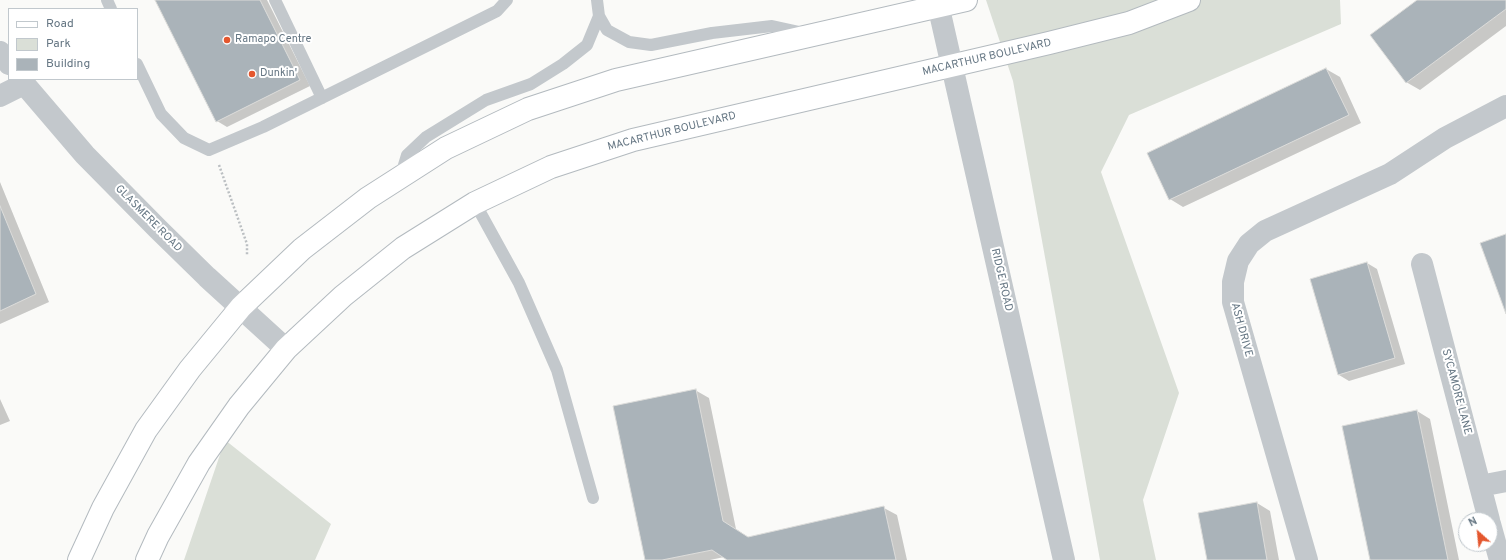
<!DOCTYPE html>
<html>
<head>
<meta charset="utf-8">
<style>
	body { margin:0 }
	#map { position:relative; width:1506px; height:560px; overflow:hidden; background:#fafaf8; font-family:Overpass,sans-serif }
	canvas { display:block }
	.legend { position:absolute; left:8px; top:8px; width:130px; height:72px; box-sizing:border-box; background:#fff; border:1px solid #c1c8cd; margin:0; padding:5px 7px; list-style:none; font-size:12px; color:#657683 }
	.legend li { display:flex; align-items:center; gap:8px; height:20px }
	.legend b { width:20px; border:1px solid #c1c8cd }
	.north { position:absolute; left:1458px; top:512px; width:40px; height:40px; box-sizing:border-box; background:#fff; border:1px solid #c1c8cd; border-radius:50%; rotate:333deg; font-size:11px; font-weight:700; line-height:16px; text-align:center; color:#657683 }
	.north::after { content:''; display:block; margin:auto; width:14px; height:18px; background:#e4572e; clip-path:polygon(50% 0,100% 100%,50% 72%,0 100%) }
</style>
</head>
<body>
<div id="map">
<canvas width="1506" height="560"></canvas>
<ul class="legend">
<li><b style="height:5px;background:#fff"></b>Road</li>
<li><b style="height:11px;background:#dadfd7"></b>Park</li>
<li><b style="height:11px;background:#aab3b9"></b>Building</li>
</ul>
<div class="north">N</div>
</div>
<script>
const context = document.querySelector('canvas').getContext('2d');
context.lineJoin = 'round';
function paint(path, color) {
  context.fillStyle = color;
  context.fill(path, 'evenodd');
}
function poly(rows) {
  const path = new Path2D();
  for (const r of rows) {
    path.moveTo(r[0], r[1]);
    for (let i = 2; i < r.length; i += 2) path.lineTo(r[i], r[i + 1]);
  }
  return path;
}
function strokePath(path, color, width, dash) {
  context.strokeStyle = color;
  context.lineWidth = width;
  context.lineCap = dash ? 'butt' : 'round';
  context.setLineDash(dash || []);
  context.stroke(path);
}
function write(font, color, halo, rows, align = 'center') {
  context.font = font + ' Overpass,sans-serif';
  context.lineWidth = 4;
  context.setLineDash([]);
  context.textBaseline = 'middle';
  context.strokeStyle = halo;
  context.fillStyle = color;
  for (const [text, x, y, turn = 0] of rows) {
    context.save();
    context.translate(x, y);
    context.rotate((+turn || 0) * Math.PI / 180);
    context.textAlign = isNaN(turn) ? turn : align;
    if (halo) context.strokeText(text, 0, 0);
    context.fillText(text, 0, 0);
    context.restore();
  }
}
const green = poly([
	[986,0,1340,0,1341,24,1129,115,1101,172,1179,393,1143,500,1156,560,1100,560,1013,81],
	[225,440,331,524,315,560,184,560]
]);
const shadow = poly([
	[156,0,267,0,310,86,227,127,217,121],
	[1419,0,1506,0,1506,26,1420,90,1406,82],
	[1326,69,1340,77,1361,123,1183,207,1170,199],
	[0,182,49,302,0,324],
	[1367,263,1377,269,1405,364,1349,381,1339,375],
	[695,390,709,398,736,529,749,538,884,508,897,515,907,560,729,560,724,557,710,560,646,560],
	[0,399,10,421,0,425],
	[1417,411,1430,419,1459,560,1371,560],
	[1257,503,1270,511,1279,560,1208,560]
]);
const building = poly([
	[155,0,260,0,300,80,216,122,155,0],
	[1417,0,1506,0,1506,9,1406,83,1370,35,1417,0],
	[1326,68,1349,115,1169,200,1147,153,1326,68],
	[0,206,36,294,0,311,0,206],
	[1506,234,1506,314,1480,243,1506,234],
	[1367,262,1395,358,1338,375,1310,279,1367,262],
	[696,389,723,521,748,537,884,506,896,560,727,560,712,550,662,560,645,560,613,406,696,389],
	[1417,410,1448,560,1370,560,1342,426,1417,410],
	[1257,502,1267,560,1207,560,1198,513,1257,502]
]);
const path = poly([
	[219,165,247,244,247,255]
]);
const service = poly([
	[107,0,111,9],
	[275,0,322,98],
	[597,0,599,16,607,30,629,42,651,45,712,33,772,26,804,33],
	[137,64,161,114,184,138,209,150,263,127,497,11,507,0],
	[401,175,407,155,426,137,486,100,531,84,563,64,587,45,599,16],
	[475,203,519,283,557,370,593,498]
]);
const minor = poly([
	[0,52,9,64],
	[20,79,85,155,158,229,207,277,286,349],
	[0,96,24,84],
	[1422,264,1489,520],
	[1480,486,1506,481],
	[1490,524,1500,560],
	[1307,560,1233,302,1233,282,1238,261,1249,244,1265,231,1390,174,1445,138,1506,106]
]);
const tertiary = poly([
	[937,0,1064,560]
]);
const secondary = poly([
	[79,560,103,508,146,430,190,369,241,307,302,249,368,198,446,148,528,109,616,80,966,0],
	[147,560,158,536,199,463,239,406,286,349,343,296,403,248,475,203,551,167,633,140,1049,43,1129,23,1189,0]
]);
const markers = [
	[227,40,4,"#e4572e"],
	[252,74,4,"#e4572e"]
];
const poiNames = [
	["Ramapo Centre",235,40],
	["Dunkin'",260,74]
];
const streetNames = [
	["MACARTHUR BOULEVARD",987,58,-13],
	["MACARTHUR BOULEVARD",672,132,-14],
	["GLASMERE ROAD",148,219,45],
	["RIDGE ROAD",1001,280,77],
	["ASH DRIVE",1241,330,75],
	["SYCAMORE LANE",1456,392,75]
];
paint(green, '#dadfd7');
paint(shadow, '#0003');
paint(building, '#aab3b9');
strokePath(building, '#dcdcda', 1);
strokePath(secondary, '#b3babf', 24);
strokePath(path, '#bbbfc2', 2.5, [2, 2]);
strokePath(service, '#c3c8cc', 12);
strokePath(minor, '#c3c8cc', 22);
strokePath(tertiary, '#c3c8cc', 22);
strokePath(secondary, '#fff', 22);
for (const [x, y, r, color] of markers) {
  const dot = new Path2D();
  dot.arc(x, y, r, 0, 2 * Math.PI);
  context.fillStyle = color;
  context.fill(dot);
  strokePath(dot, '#fff', 1.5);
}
write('11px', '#657683', '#fff', poiNames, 'left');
write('11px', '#657683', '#fff', streetNames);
</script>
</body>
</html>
